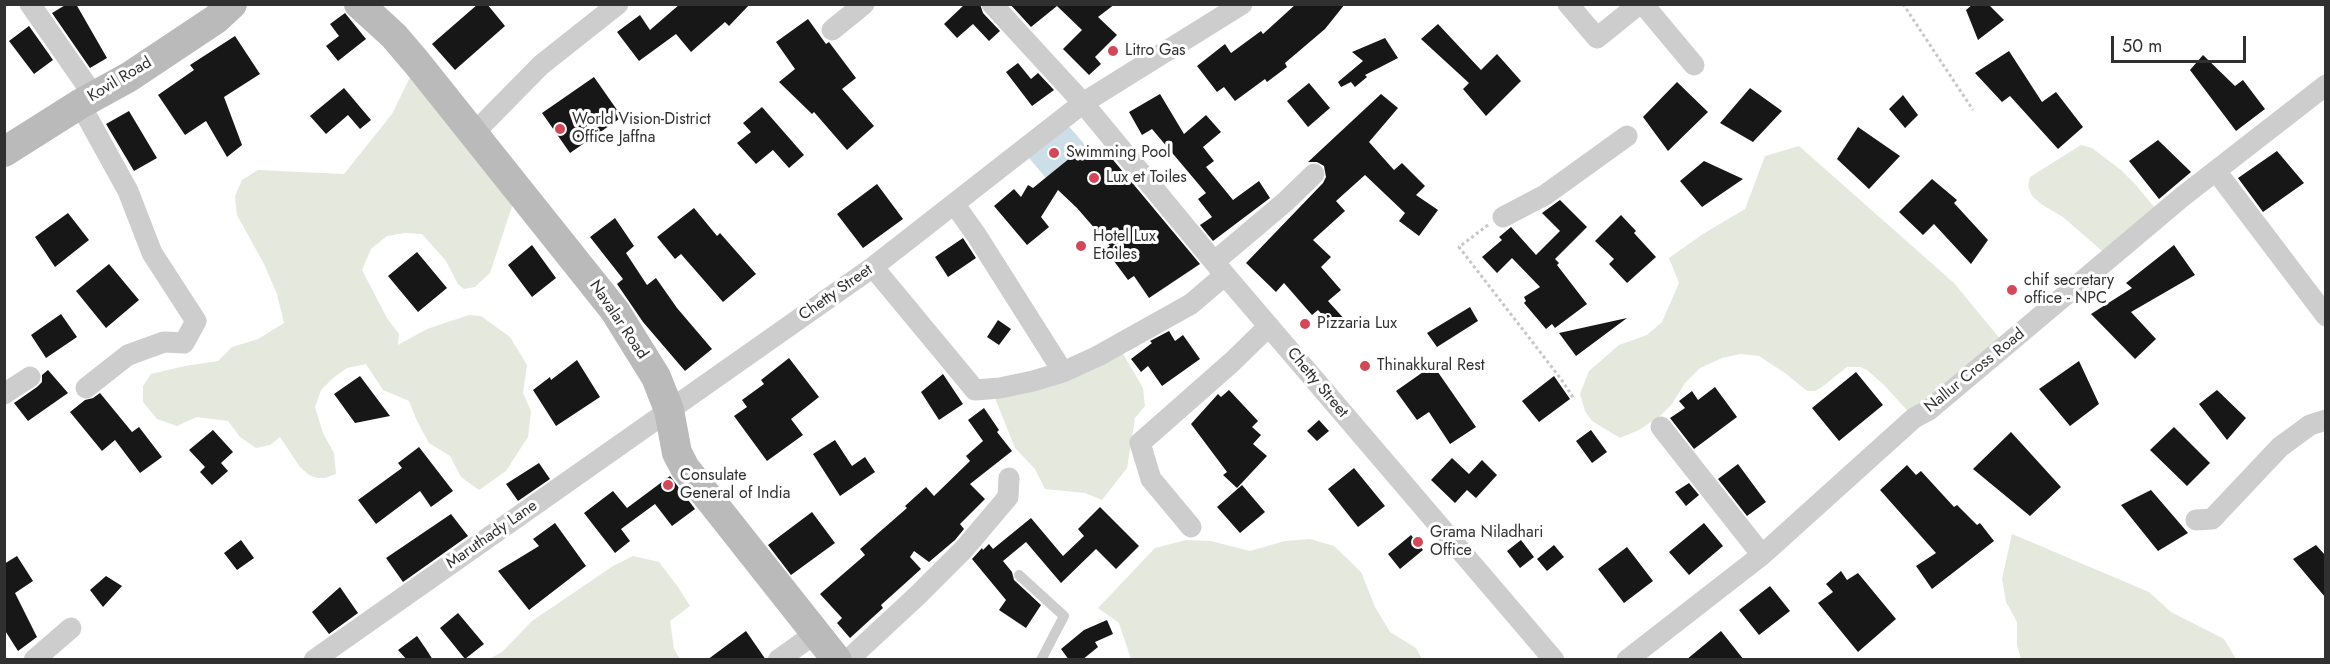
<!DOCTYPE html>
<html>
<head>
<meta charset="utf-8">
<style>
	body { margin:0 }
	#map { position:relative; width:2330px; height:664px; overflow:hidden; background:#fff; font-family:Jost,sans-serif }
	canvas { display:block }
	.frame { position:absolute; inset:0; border:6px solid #303030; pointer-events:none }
	.scale { position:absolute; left:2111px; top:36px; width:135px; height:27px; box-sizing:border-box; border:3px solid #303030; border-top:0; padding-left:8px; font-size:18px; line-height:21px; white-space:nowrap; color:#303030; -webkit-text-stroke:4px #fff; paint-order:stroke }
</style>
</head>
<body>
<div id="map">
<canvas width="2330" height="664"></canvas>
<div class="frame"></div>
<div class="scale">50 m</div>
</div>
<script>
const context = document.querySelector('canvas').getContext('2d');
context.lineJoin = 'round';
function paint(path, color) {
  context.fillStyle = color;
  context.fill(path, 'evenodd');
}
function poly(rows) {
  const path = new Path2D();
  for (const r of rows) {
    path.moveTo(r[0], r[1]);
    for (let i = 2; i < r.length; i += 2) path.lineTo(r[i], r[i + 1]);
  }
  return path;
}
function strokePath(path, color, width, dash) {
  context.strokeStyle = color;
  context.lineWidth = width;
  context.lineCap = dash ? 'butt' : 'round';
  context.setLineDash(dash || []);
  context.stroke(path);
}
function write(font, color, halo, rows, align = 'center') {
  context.font = font + ' Jost,sans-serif';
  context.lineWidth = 6;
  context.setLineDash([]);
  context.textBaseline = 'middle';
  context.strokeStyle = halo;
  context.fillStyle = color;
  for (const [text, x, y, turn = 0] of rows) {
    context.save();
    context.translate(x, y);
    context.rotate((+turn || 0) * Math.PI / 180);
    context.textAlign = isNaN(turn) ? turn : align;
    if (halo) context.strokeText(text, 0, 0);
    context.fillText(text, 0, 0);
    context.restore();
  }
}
const green = poly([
	[417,63,518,188,490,273,475,287,464,289,458,284,446,261,422,234,405,233,387,236,371,249,362,270,387,318,399,334,398,345,427,329,469,315,481,316,510,337,527,365,523,393,531,411,528,437,506,471,479,490,461,477,450,456,429,443,417,421,409,401,383,390,366,364,347,368,333,378,321,390,315,407,323,433,334,453,336,474,325,478,317,478,309,475,300,467,280,437,270,445,256,448,240,437,228,421,197,417,177,426,157,419,143,402,143,386,151,374,185,366,218,361,232,347,258,339,284,323,277,294,264,264,237,215,235,196,242,180,258,170,344,174,392,114],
	[2081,145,2092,148,2121,170,2135,184,2161,215,2110,258,2063,217,2041,204,2032,196,2028,186,2030,177],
	[1799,146,1954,283,2006,346,1914,418,1884,385,1867,370,1860,367,1847,367,1822,387,1815,391,1807,391,1785,373,1759,356,1740,354,1722,358,1700,368,1685,383,1672,404,1660,416,1639,430,1620,438,1592,421,1585,411,1580,394,1589,371,1619,345,1647,335,1662,322,1679,283,1669,258,1703,234,1745,209,1765,156],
	[1118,345,1143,388,1145,406,1135,418,1127,468,1102,500,1085,493,1045,489,1035,469,1015,448,991,388],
	[2012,534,2149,592,2171,612,2224,639,2236,659,2021,659,2017,645,2017,622,2006,602,2002,579],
	[1310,539,1334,546,1361,572,1375,607,1390,632,1416,648,1422,659,1131,659,1119,623,1098,608,1155,548,1186,540,1211,541,1250,551,1285,541],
	[633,556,659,562,678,587,690,606,670,621,674,649,680,659,489,659,502,652,532,621,613,566]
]);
const water = poly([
	[1067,124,1085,145,1046,178,1028,157]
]);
const building = poly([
	[67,4,76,4,107,58,90,68,52,13],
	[478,4,487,4,505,26,455,70,432,44],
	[680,4,750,4,729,26,725,22,691,52,676,34,639,61,617,32,640,15,650,30],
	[965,4,980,4,983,13,1000,31,989,41,973,24,957,38,944,24],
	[1010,4,1115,4,1098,17,1117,35,1095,57,1101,64,1089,75,1063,49,1082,30,1057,6,1031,27],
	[1296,4,1345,4,1325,29,1285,63,1287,67,1267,82,1265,79,1235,101,1224,87,1217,92,1197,66,1225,44,1231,53,1261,31,1263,34],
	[1973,4,1988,4,2004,20,1978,40,1966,10],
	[345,13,366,39,338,61,326,46,339,36,330,24],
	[808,19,826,44,829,42,856,78,842,89,874,126,847,150,814,112,812,114,779,82,795,69,776,42],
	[1438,24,1481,70,1497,54,1521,81,1486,116,1463,89,1469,83,1421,39],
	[29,26,53,60,34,74,9,41],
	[235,36,260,74,224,97,242,145,227,157,206,121,185,135,158,95,194,70,190,65],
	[1385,38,1398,58,1365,75,1367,77,1355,87,1351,82,1341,87,1338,82,1363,61,1352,52],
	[2009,51,2042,102,2056,92,2083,127,2058,149,2010,96,2002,102,1975,73],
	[2203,55,2235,86,2243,80,2265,109,2236,131,2190,70],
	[1018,63,1031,79,1038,73,1054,90,1032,106,1006,72],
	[594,77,622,117,570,153,542,113],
	[1677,82,1708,112,1668,151,1643,117],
	[1309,83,1330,108,1308,127,1287,101],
	[344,88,371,120,360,129,348,115,326,134,310,116],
	[1750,88,1782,111,1753,142,1720,123],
	[1160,94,1184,134,1206,115,1221,132,1203,147,1214,161,1206,167,1233,200,1259,181,1270,198,1213,241,1200,225,1212,217,1198,199,1206,193,1152,129,1142,135,1129,112],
	[1381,94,1398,108,1369,142,1394,170,1402,163,1425,186,1416,195,1438,210,1419,236,1399,221,1405,213,1365,175,1336,201,1345,211,1313,240,1331,257,1321,267,1341,290,1328,301,1347,322,1337,331,1318,310,1312,315,1284,283,1276,292,1246,263,1323,183,1326,177,1324,166,1317,162,1308,162],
	[1903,95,1918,115,1905,128,1889,109],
	[762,107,804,155,789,168,773,150,756,164,737,143,751,132,743,123],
	[129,111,157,158,134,171,106,124],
	[1858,127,1900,156,1869,189,1837,159],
	[2158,140,2191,172,2159,199,2129,161],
	[1081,149,1093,157,1104,149,1200,264,1149,298,1134,276,1128,280,1105,249,1110,246,1077,208,1058,190,1041,217,1049,227,1027,245,994,206,1014,189,1021,197,1028,185,1033,188],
	[2277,151,2304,183,2263,212,2238,178],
	[1704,161,1743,179,1702,207,1680,181],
	[1932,179,1957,200,1954,203,1988,240,1971,264,1934,224,1923,235,1899,212],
	[877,184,903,219,863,248,837,214],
	[1560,200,1587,227,1555,259,1559,263,1557,265,1587,304,1555,328,1552,324,1546,329,1524,303,1526,301,1524,297,1540,287,1512,258,1497,273,1482,257,1502,240,1499,237,1511,227,1536,255,1560,231,1542,213],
	[694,208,717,236,720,233,756,274,723,302,681,254,675,259,657,237],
	[68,213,89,240,55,267,35,237],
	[1621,215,1636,231,1634,233,1656,257,1627,283,1609,264,1614,259,1595,241],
	[615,218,634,246,626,253,647,285,656,278,677,308,712,349,685,371,643,322,617,284,623,279,590,237],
	[963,238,976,258,948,277,935,257],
	[532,245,556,278,532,297,508,265],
	[2174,245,2195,275,2131,312,2156,339,2135,359,2091,314,2132,288,2126,283],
	[417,252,447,288,418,312,388,276],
	[109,264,139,300,106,328,76,291],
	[1470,307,1478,321,1437,347,1427,333],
	[61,314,77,337,46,358,31,335],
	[1627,318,1576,356,1559,333],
	[998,320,1011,329,999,345,987,337],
	[1169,331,1175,341,1183,335,1200,359,1162,386,1148,366,1141,372,1131,359,1152,343,1150,341],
	[789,358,819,397,791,419,803,435,767,461,734,416,747,407,742,400,764,384,761,380],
	[577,360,600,397,556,426,533,390,550,377,551,380],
	[2079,361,2099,404,2070,426,2039,389],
	[1433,365,1476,427,1450,444,1429,412,1417,420,1396,391],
	[48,370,68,393,28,421,14,403,37,387,42,382,42,375],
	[1856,372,1883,405,1839,441,1812,408],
	[943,374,963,404,939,420,921,392],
	[360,376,390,416,355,423,334,394],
	[1554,376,1570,399,1539,422,1522,401],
	[1715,387,1737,417,1694,449,1670,418,1685,408,1679,401,1692,391,1698,400],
	[1229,390,1258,421,1252,427,1261,435,1253,444,1267,456,1237,488,1223,475,1227,472,1191,424,1218,394,1221,397],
	[2217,390,2246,418,2227,440,2199,404],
	[100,393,132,432,139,427,162,457,140,473,115,440,102,451,70,412,85,400,93,398],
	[984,408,999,430,997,432,1012,451,970,484,985,499,960,524,964,529,955,540,929,562,914,551,910,557,921,569,881,605,883,608,850,638,837,623,842,618,820,594,865,555,860,549,907,508,905,506,926,487,934,496,970,461,966,456,983,441,968,420],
	[1319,420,1329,431,1317,441,1307,431],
	[2174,427,2210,463,2187,486,2150,450],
	[213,430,233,452,221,463,228,471,212,485,200,472,205,467,189,450],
	[1591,430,1607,452,1592,463,1576,441],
	[2011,432,2061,487,2030,516,1973,469],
	[835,440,852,466,865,457,875,472,840,496,813,454],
	[419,447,453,491,431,507,420,491,376,524,358,500,402,468,398,463],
	[1452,458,1469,474,1482,460,1497,475,1476,498,1467,490,1455,503,1431,480],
	[539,463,550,479,518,501,506,484],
	[1738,464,1766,502,1747,516,1718,479],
	[1907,465,1916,475,1921,471,1954,507,1957,505,1977,525,1980,523,1994,541,1932,589,1916,566,1936,553,1880,490],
	[1354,468,1385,506,1358,527,1328,489],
	[670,476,695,509,672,526,655,504,621,529,630,541,615,553,584,513,613,491,627,508],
	[1689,483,1699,495,1686,506,1675,492],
	[1242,485,1265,512,1240,533,1217,507],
	[2151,490,2188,533,2158,551,2121,505],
	[1100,507,1139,546,1116,569,1096,549,1061,583,1026,542,1003,561,1012,572,1014,580,1041,605,1026,628,999,610,1006,600,972,559,982,548,983,550,989,544,993,549,1031,518,1063,556,1084,536,1078,529],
	[812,512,835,543,791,575,768,545],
	[451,514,468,536,403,582,386,558],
	[555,523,586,566,529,610,498,571,539,546,533,539],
	[1704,523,1723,546,1689,575,1669,552],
	[1411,535,1423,550,1400,569,1388,554],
	[241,540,254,558,237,570,224,553],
	[1521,540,1534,557,1520,568,1507,551],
	[1554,545,1564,557,1547,571,1537,559],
	[2316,545,2325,555,2325,597,2293,559],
	[1627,547,1653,581,1624,603,1598,569],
	[17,556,33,581,15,593,37,637,18,651,4,629,4,564],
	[1841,571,1847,580,1858,573,1896,619,1858,652,1818,603,1833,592,1826,584],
	[106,576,122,586,103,607,90,590],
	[1770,586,1790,611,1759,635,1739,610],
	[340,587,358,613,329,634,312,612],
	[458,613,484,644,465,659,440,628],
	[1107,620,1113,634,1095,642,1098,647,1082,660,1069,660,1061,649,1084,630],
	[746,631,766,660,707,660],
	[1721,631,1744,660,1686,660],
	[417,636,426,649,433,660,407,660,398,650]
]);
const path = poly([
	[1903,4,1973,110],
	[1488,225,1459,247,1561,379,1574,399]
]);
const lane = poly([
	[1019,575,1064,616,1041,660]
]);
const street = poly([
	[30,4,94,96],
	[992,4,1083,103,1225,275,1554,660],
	[1568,4,1597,38,1639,4],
	[1643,4,1694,65],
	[832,30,864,4],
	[80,104,128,191,152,253,196,321,184,343,164,342,128,355,86,388],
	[474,133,541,65,618,4],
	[2216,171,2326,316],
	[955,205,977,236,1063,372],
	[1503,217,1545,195,1627,136],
	[1214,262,1285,202,1314,174],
	[873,267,975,390,1000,388,1033,381,1063,372,1098,356,1191,304,1225,275],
	[4,394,30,377],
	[1661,427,1762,555],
	[2196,520,2212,519,2280,447,2310,425,2326,420],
	[1191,527,1151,479,1140,443,1232,362,1269,326],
	[34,660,71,628],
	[314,660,873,267,1083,103,1242,4],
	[778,660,816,633],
	[848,660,918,595,964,549,1008,497,1009,478],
	[1627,660,1762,555,1914,418,1929,410,2182,197,2326,85]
]);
const secondary = poly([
	[359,4,394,36,417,63,615,311,656,377,669,410,677,453,685,468,837,660],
	[4,152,80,104,129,77,216,19,232,4]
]);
const markers = [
	[1113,51,6,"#d14858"],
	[560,129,6,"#d14858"],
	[1054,153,6,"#d14858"],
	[1094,178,6,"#d14858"],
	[1081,246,6,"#d14858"],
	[2012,290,6,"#d14858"],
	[1305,324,6,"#d14858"],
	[1365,366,6,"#d14858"],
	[668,485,6,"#d14858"],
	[1418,542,6,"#d14858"]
];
const poiNames = [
	["Litro Gas",1125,51],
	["World Vision-District",572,120],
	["Office Jaffna",572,138],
	["Swimming Pool",1066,153],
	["Lux et Toiles",1106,178],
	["Hotel Lux",1093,237],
	["Etoiles",1093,255],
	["chif secretary",2024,281],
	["office - NPC",2024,299],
	["Pizzaria Lux",1317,324],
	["Thinakkural Rest",1377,366],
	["Consulate",680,476],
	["General of India",680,494],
	["Grama Niladhari",1430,533],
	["Office",1430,551]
];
const streetNames = [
	["Kovil Road",120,80,-31],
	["Chetty Street",836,293,-35],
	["Navalar Road",618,320,56],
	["Nallur Cross Road",1975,371,-39],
	["Chetty Street",1317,383,50],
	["Maruthady Lane",492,535,-35]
];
paint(green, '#e4e8dd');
paint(water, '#ccdee7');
paint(building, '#171717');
strokePath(path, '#c7c7c7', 3, [3, 3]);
strokePath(lane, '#cdcdcd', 10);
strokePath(street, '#cdcdcd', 21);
strokePath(secondary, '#bababa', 30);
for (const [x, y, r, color] of markers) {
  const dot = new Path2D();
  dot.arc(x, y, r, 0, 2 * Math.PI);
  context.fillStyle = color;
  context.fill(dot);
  strokePath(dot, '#fff', 2);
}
write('16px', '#303030', '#fff', poiNames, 'left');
write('16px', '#303030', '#fff', streetNames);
</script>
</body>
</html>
